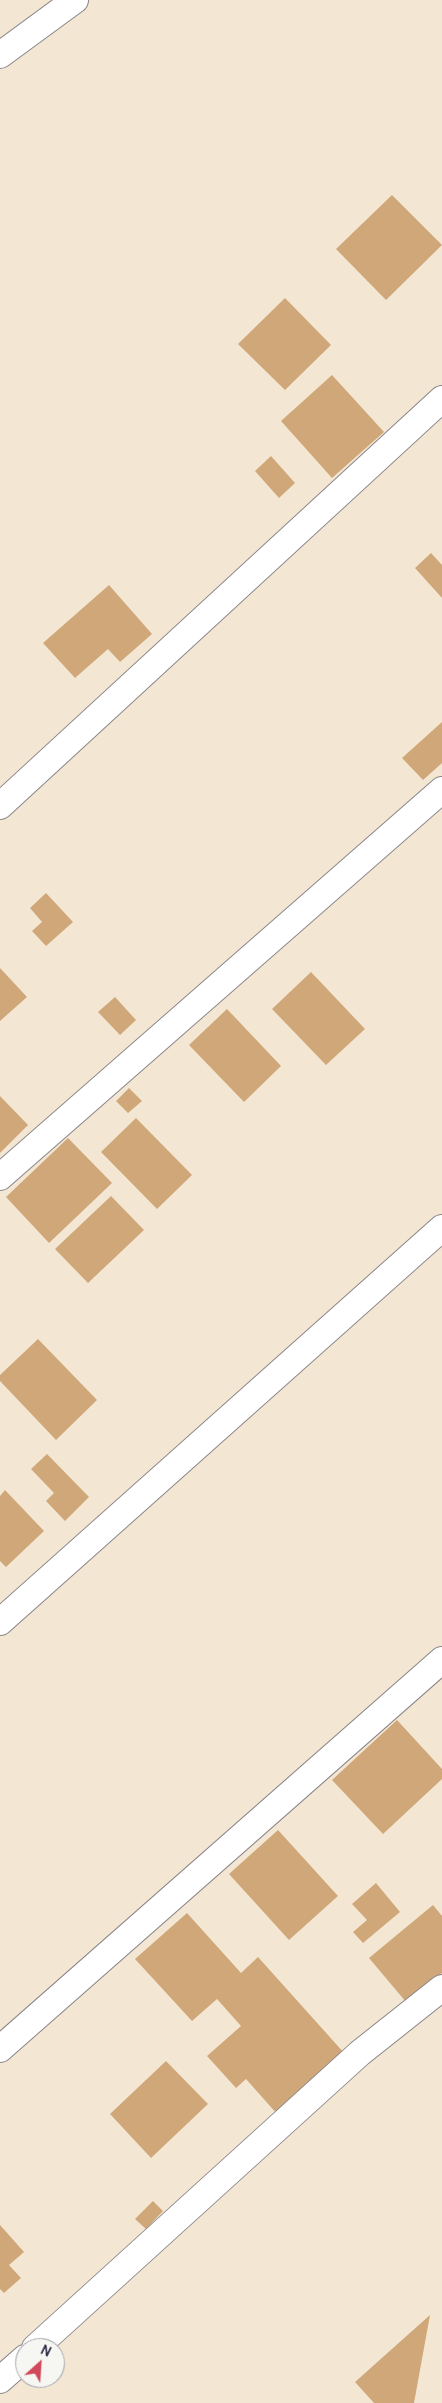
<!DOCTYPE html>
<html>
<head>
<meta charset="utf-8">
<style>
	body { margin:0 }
	#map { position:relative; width:442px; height:2403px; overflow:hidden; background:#f3e7d4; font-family:Delius,sans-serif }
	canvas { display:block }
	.north { position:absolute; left:15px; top:2338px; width:50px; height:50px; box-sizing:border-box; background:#f6f6f2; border:1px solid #a1a1a9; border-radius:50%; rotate:26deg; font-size:14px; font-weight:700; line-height:20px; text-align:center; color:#22223b }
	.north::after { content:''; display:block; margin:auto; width:18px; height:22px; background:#d1495b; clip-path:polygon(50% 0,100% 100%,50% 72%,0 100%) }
</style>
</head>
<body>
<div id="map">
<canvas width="442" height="2403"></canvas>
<div class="north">N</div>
</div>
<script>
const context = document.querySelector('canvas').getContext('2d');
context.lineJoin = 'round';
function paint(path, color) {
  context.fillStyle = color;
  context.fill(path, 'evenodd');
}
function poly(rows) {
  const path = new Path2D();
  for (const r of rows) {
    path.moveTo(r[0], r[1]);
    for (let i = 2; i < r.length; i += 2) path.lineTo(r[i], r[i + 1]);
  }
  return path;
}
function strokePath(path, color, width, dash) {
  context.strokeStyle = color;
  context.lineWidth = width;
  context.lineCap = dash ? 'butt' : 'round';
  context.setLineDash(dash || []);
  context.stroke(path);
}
const building = poly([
	[392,195,442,245,386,300,336,249],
	[285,298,331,345,285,390,238,344],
	[332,375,384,432,332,478,281,421],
	[271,456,295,483,279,498,255,471],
	[431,553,442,565,442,598,415,568],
	[109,585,152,634,120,662,108,649,75,678,43,643],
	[442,722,442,763,423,780,402,758],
	[46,893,73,922,46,946,32,931,42,922,30,908],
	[0,968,27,997,0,1021],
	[311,972,365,1029,326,1065,272,1009],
	[115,997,136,1020,120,1035,98,1012],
	[227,1009,281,1066,244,1102,189,1045],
	[129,1088,142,1101,128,1113,116,1101],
	[0,1096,28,1125,0,1153],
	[136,1118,192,1175,157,1209,101,1152],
	[68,1138,112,1183,49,1243,6,1197],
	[111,1196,144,1230,88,1283,55,1249],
	[38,1339,97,1400,56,1440,0,1381,0,1375],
	[47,1454,89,1497,65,1521,46,1501,54,1493,31,1469],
	[5,1490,44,1531,6,1567,0,1561,0,1496],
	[397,1720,442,1769,442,1779,383,1834,332,1780],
	[278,1830,338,1896,289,1940,229,1874],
	[376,1883,400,1912,363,1943,353,1932,367,1920,352,1904],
	[433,1905,442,1916,442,1973,406,2002,369,1958],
	[187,1913,241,1973,258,1957,345,2054,278,2115,246,2079,236,2088,207,2056,241,2026,217,1999,192,2021,135,1959],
	[166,2061,208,2104,151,2158,110,2114],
	[153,2201,163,2211,146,2229,135,2219],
	[0,2225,24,2252,9,2265,21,2278,4,2293,0,2289],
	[430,2315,414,2403,374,2403,355,2382]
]);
const minor = poly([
	[0,55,75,0],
	[0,806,442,399],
	[0,1177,442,790],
	[0,1622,442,1228],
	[0,2049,442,1660],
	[35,2348,360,2053,442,1988],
	[0,2380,25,2358]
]);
paint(building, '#d0a778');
strokePath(minor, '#8a8488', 28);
strokePath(minor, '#fff', 26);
</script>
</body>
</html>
